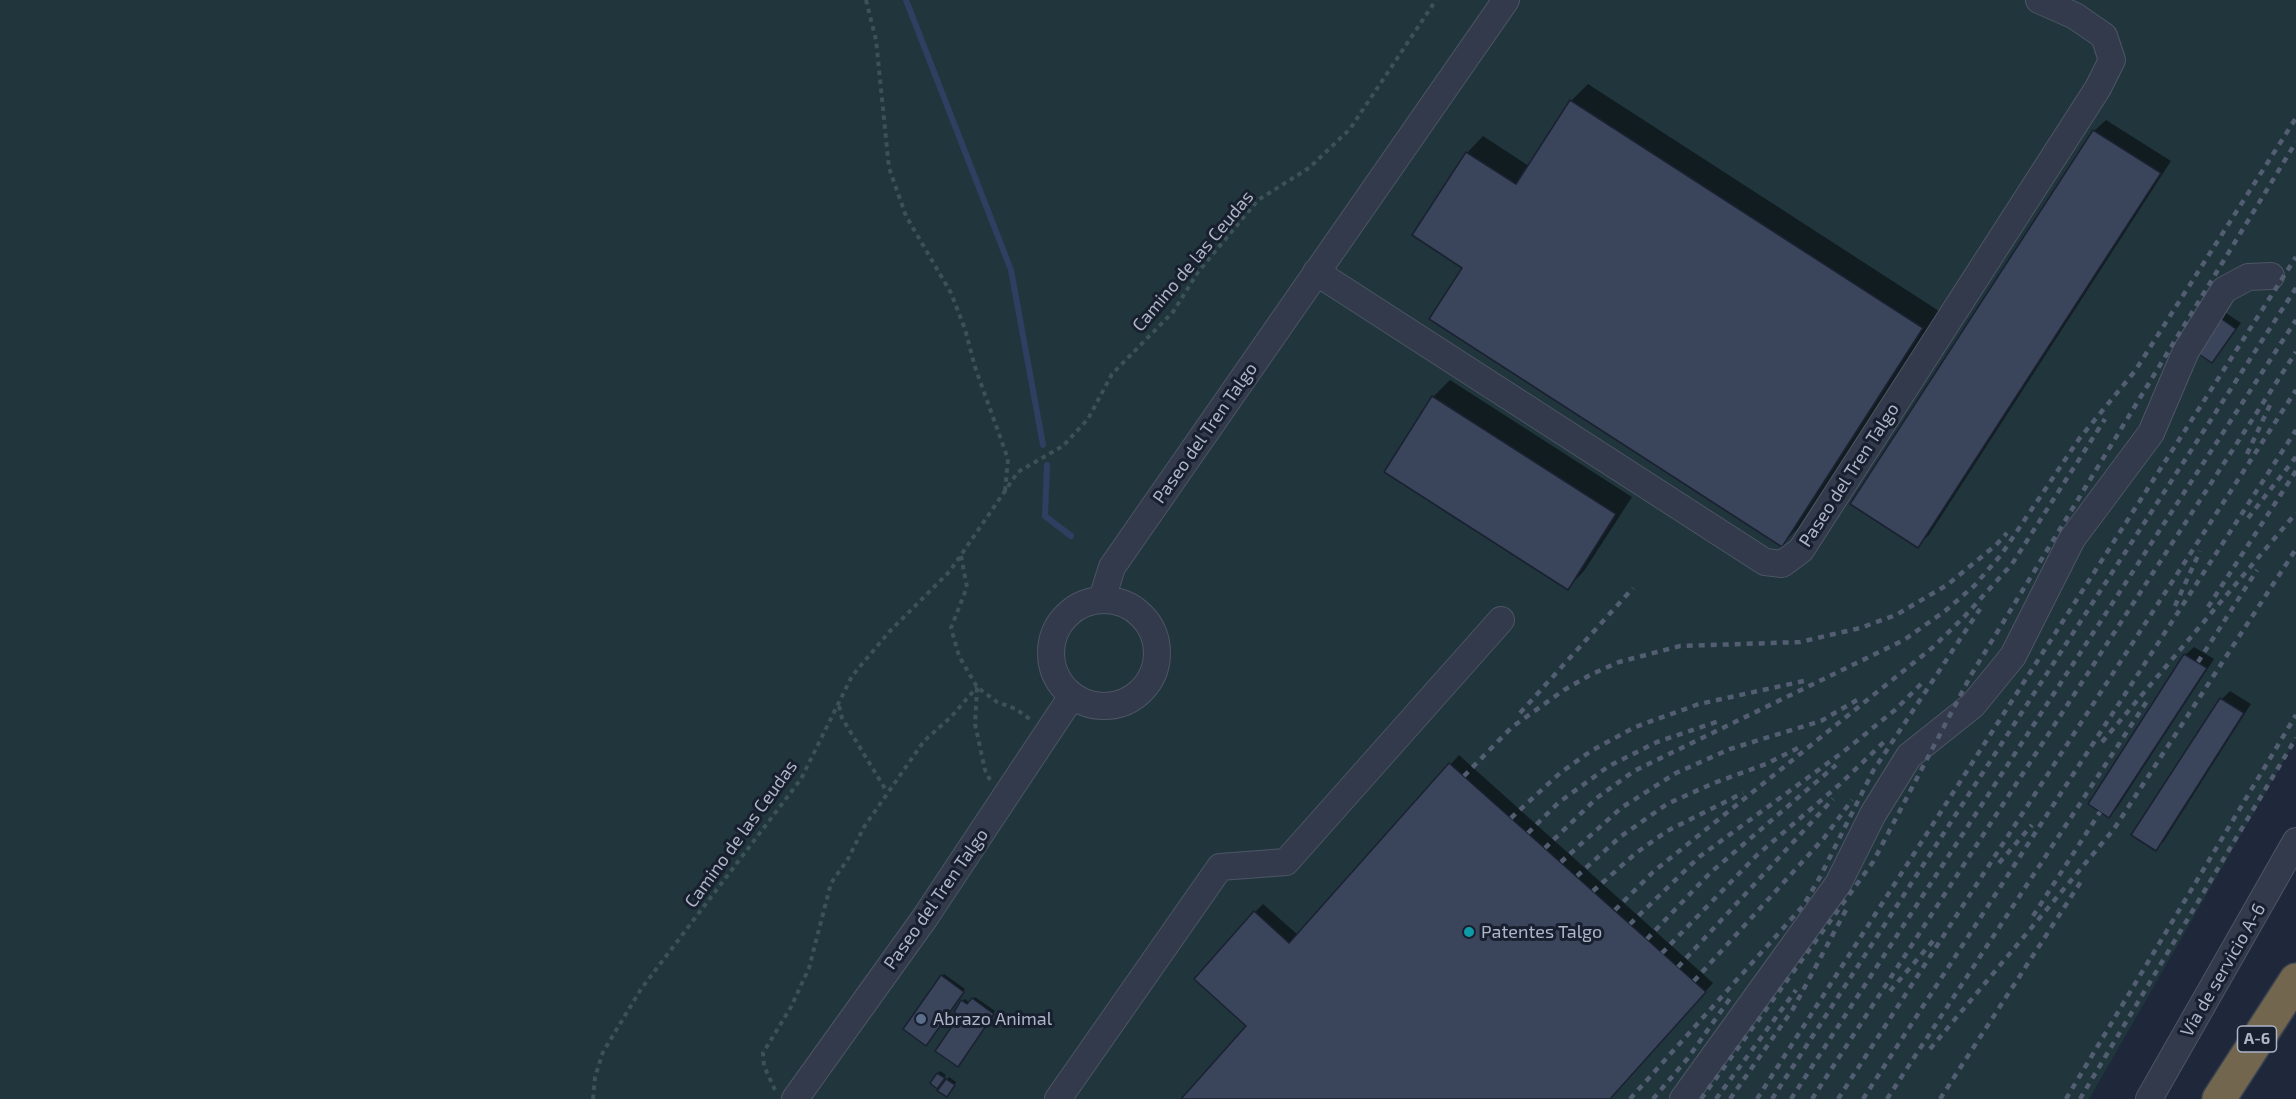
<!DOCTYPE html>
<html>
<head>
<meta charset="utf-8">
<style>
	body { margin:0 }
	canvas { display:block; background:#1f283b }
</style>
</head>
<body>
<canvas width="2296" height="1099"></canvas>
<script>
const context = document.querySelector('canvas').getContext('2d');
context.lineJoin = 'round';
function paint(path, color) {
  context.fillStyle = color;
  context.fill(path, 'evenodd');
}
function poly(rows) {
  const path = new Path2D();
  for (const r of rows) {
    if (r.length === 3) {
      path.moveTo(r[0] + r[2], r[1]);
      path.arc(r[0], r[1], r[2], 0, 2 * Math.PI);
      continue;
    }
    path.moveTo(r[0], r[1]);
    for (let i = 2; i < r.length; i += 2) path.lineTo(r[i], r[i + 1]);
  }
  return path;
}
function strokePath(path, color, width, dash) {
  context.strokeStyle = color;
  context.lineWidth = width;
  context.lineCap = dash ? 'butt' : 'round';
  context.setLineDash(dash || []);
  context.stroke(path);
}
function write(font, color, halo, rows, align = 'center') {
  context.font = font + ' "Exo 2",sans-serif';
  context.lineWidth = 6;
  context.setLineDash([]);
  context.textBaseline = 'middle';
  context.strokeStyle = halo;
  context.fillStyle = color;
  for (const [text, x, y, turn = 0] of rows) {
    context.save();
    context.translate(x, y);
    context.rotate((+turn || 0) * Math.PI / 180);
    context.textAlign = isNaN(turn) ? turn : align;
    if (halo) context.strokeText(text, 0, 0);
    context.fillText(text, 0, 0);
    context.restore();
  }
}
const green = poly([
	[0,0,2296,0,2296,739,2089,1099,0,1099]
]);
const shadow = poly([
	[1588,84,1939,311,1798,528,1782,545,1464,267,1467,153,1483,136,1529,166,1572,100],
	[2106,120,2171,161,1929,535,1917,546,2094,131],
	[2223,311,2241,323,2212,361],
	[1450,380,1632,497,1584,571,1568,588,1433,397],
	[2194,647,2214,659,2117,808,2109,816,2185,655],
	[2230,691,2251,704,2164,841,2156,849,2222,699],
	[1459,755,1713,983,1610,1099,1183,1099,1248,1026,1255,912,1263,904,1298,935],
	[944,974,965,989,928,1041,942,976],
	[975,997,995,1011,960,1063,963,1001,965,999,970,1003],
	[940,1071,946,1075,939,1084,938,1074],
	[949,1077,956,1082,949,1093,939,1091]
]);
const stream = poly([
	[906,0,1011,270,1043,445],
	[1047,465,1045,516,1071,536]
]);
const building = poly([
	[1570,100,1923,328,1782,547,1429,319,1462,268,1412,235,1466,152,1516,184,1570,100],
	[2093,130,2161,173,1918,548,1850,504,2093,130],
	[2216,315,2236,329,2212,363,2193,350,2216,315],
	[1432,396,1616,514,1568,590,1384,472,1432,396],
	[2184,654,2207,668,2109,818,2088,804,2184,654],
	[2220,698,2244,713,2156,851,2131,835,2220,698],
	[1449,763,1706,992,1610,1099,1181,1099,1246,1026,1194,979,1254,911,1289,943,1449,763],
	[941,975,964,992,926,1046,903,1029,941,975],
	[972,998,994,1014,958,1067,935,1051,959,1016,954,1012,961,1000,967,1004,972,998],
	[937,1073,945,1078,937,1089,930,1083,937,1073],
	[946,1079,955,1085,947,1097,937,1091,946,1079]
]);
const path = poly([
	[866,0,876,40,889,168,906,216,951,293,965,329,975,367,1008,459,1005,491],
	[961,556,967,587,951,628,959,656,977,687,997,702,1016,709,1031,720],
	[977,688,975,724,985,770,990,780],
	[839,706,842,718,887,792],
	[775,1090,764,1066,763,1053,791,1007,809,968,831,883,848,859,864,827,924,741,951,717,977,687],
	[593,1099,595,1077,603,1052,641,989,801,779,852,676,889,632,950,571,1018,472,1063,446,1088,419,1112,374,1173,312,1198,272,1258,200,1309,168,1350,129,1436,0]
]);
const minor = poly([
	[1316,272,1765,562,1782,564,1801,550,2098,88,2112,60,2104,36,2075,16,2039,0],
	[1102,599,1112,567,1506,0],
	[1104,653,53],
	[795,1099,924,919,1072,696],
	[1058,1099,1220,867,1286,862,1501,620],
	[1683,1099,1838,884,1873,814,1909,756,1973,705,2013,656,2072,539,2151,433,2186,351,2224,290,2248,277,2271,276],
	[2149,1099,2296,841]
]);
const highway = poly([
	[2219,1099,2296,980]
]);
const rail = poly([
	[2247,454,2270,405],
	[2248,518,2296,457],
	[2175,606,2200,551],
	[2208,607,2296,471],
	[2198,662,2257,570],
	[1520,713,1633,588],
	[2102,742,2296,513],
	[1464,776,1512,727,1564,690,1590,675,1619,662,1680,646,1800,642,1860,628,1896,615,1947,585,1996,545,2007,533],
	[1511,818,1560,773,1591,751,1635,727,1699,704,1804,681],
	[1528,833,1558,803,1609,766,1657,742,1722,720],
	[1545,848,1598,797,1634,771,1904,640,1945,611,1974,586,2001,555,2079,439,2135,371,2296,118],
	[1561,862,1621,808,1676,773,1730,749,1821,721,1857,700],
	[1999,863,2032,825],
	[1577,876,1620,837,1667,804,1714,783,1766,764,1798,748],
	[1593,891,1636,853,1667,831,1743,793],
	[1615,910,1653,872,1932,648,1964,617,2012,564,2105,419],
	[2033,916,2100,812],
	[1630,924,1699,857,1843,752,1895,710,1925,680],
	[1647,939,1710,873,1836,765],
	[1662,953,1757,855,1839,785,1887,739],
	[1678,967,1833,799],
	[1694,981,1824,838,1852,800],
	[1890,991,1933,941],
	[1930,1049,2114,829,2296,549],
	[1630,1099,1803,906,1820,877,1873,771,1980,609],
	[1653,1099,1688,1058,1731,997],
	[1701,1099,1873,862,1971,675,2296,142],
	[1716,1099,1796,990],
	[1730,1099,1793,1009,1846,910],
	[1757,1099,2296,257],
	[1772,1099,2296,288],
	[1791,1099,2296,320],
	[1812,1099,2296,352],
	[1838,1099,2296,390],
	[1863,1099,2296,430],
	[1887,1099,2149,698],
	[1940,1099,2082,880],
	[2066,1099,2296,715],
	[2080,1099,2296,738]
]);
const markers = [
	[1469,932,6,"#0f9aa8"],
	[921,1019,6,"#5c6f8a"]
];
const shields = [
	[2257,1039,39]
];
const shieldNames = [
	["A-6",2257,1039]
];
const streetNames = [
	["Camino de las Ceudas",1193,261,-50],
	["Paseo del Tren Talgo",1205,433,-55],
	["Paseo del Tren Talgo",1849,475,-57],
	["Camino de las Ceudas",741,834,-54],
	["Paseo del Tren Talgo",936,899,-55],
	["Vía de servicio A-6",2223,970,-60]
];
const poiNames = [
	["Patentes Talgo",1481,932],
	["Abrazo Animal",933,1019]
];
paint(green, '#21363c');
paint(shadow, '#0007');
strokePath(stream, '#2e3f62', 6);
paint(building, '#3a445b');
strokePath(building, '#1a2131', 1.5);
strokePath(minor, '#4d5565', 28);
strokePath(highway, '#3a4252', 36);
strokePath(path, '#3b5256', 4, [4.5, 4.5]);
strokePath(minor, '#323a4b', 26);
strokePath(highway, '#72674e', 33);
strokePath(rail, '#545e73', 4.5, [6, 6]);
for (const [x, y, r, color] of markers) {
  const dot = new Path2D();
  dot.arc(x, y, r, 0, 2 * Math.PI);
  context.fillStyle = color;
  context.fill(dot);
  strokePath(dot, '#181f2f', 2);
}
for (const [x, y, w] of shields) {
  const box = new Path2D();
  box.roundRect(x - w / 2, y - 13, w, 26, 4.5);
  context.fillStyle = '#181f2f';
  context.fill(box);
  strokePath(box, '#adb5c7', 1.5);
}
write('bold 16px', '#adb5c7', null, shieldNames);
write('18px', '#adb5c7', '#181f2f', streetNames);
write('18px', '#adb5c7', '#181f2f', poiNames, 'left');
</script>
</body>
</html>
